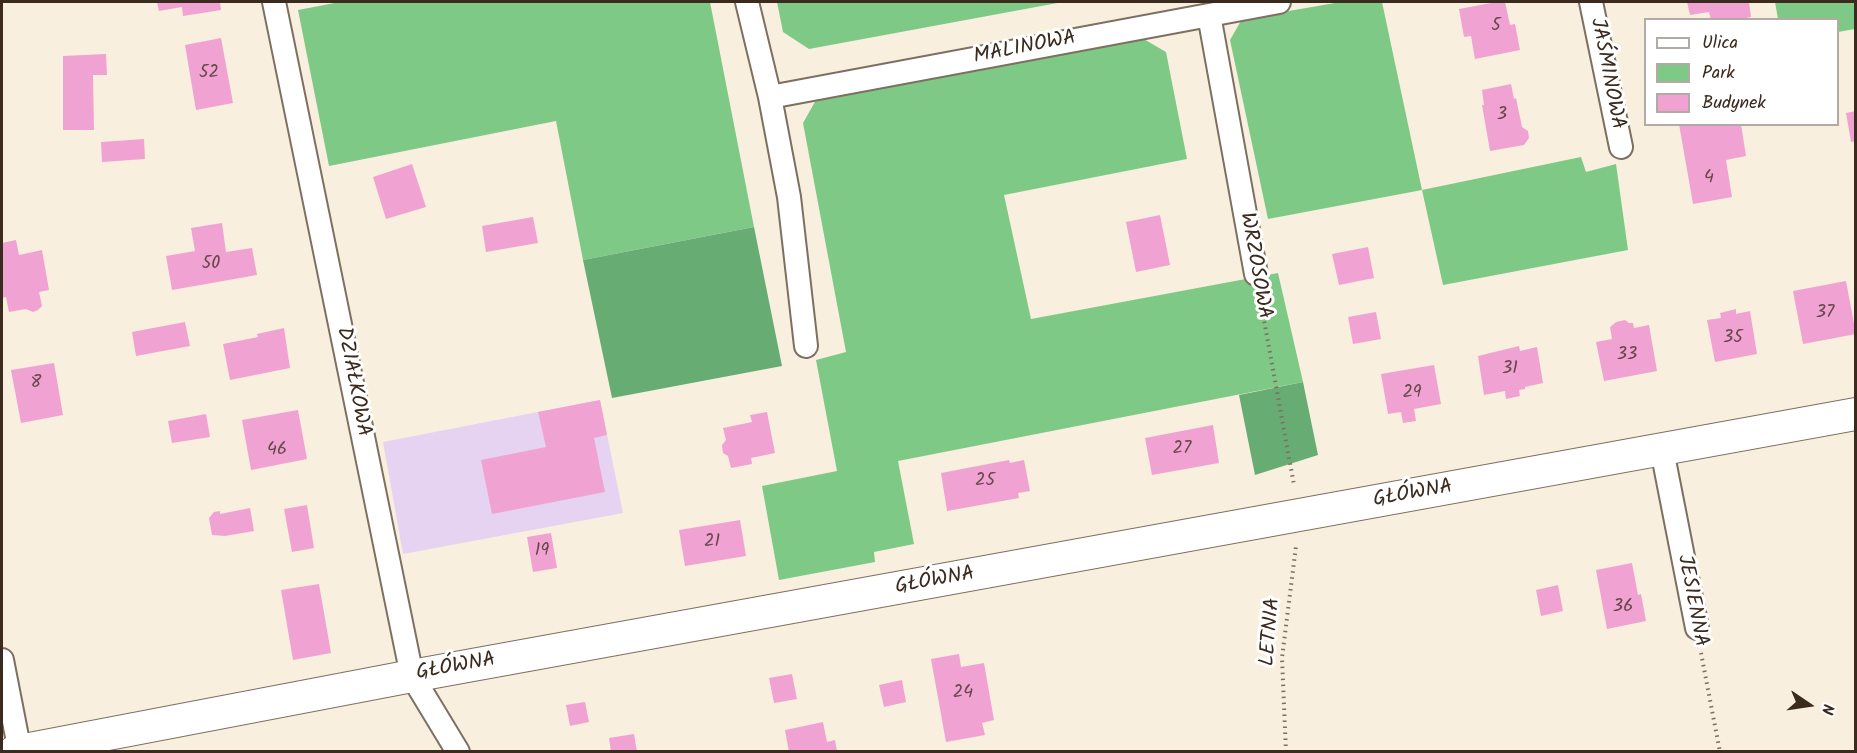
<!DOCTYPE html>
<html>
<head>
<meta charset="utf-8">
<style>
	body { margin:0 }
	#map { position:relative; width:1857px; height:753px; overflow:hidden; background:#f8efdf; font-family:Kalam,sans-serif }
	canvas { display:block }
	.frame { position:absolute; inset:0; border:3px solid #3b2a1e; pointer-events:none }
	.legend { position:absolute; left:1644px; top:18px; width:195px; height:108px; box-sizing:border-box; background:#fff; border:2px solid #b1aaa5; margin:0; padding:8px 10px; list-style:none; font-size:18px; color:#3b2a1e }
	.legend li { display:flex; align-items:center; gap:12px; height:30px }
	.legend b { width:30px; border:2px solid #b1aaa5 }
	.north { position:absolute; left:1779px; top:675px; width:60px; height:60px; -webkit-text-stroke:4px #fff; paint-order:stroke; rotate:103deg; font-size:16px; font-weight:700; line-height:24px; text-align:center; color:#3b2a1e }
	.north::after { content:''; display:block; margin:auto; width:21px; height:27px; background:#3b2a1e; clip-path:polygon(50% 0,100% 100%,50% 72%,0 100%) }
</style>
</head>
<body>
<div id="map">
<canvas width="1857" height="753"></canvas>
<div class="frame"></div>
<ul class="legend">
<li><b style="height:8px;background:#fff"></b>Ulica</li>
<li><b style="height:16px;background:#7fc986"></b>Park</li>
<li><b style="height:16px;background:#f0a3d3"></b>Budynek</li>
</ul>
<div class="north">N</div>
</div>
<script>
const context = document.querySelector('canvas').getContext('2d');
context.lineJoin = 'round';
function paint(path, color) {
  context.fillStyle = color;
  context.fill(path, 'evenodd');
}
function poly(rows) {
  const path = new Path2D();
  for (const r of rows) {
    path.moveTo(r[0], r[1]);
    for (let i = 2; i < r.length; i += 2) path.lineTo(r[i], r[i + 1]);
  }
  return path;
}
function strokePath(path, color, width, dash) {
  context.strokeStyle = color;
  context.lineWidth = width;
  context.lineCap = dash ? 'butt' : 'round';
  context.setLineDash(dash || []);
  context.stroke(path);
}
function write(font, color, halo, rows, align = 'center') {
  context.font = font + ' Kalam,sans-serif';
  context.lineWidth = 6;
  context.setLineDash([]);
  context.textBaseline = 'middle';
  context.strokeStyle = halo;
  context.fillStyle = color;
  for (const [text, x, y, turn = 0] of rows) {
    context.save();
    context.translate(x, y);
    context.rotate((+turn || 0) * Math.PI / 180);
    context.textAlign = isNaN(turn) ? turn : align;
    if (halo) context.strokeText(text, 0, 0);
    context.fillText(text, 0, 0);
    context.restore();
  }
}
const built = poly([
	[600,400,623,513,403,554,383,442]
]);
const green = poly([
	[340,2,710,2,754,227,583,260,556,121,329,166,298,10],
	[777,2,1063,2,809,49,783,32],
	[1341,2,1382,2,1422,190,1581,157,1586,172,1616,164,1628,250,1443,285,1422,190,1268,219,1230,40,1242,19],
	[1775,2,1855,2,1855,29,1838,32,1838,20,1778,19],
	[1142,38,1166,52,1187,159,1004,195,1031,319,1278,273,1303,382,898,461,914,544,874,552,875,562,779,580,762,486,837,471,816,360,846,352,803,123,816,100]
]);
const forest = poly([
	[754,227,782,366,612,398,583,260],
	[1303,382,1318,455,1255,475,1239,395]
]);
const building = poly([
	[157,2,220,2,221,10,183,16,182,7,159,11],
	[1496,2,1505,2,1510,25,1515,24,1520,50,1475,59,1471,36,1464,37,1459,9],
	[1687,2,1749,2,1751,17,1737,20,1711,20,1709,12,1690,15],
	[221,38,233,103,196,110,185,45],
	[106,54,107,75,93,75,94,130,63,130,63,56],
	[1511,84,1514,99,1516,98,1522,127,1528,131,1529,138,1524,145,1490,151,1482,105,1484,105,1482,90],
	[1856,111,1856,141,1851,142,1846,113],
	[1679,124,1741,124,1746,156,1726,160,1732,197,1693,204],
	[144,139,145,159,102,162,101,142],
	[412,164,426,207,386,219,373,177],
	[1160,215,1170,265,1136,272,1126,222],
	[533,217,538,243,486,252,482,226],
	[222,223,226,252,252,248,257,275,172,290,166,256,195,251,191,228],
	[16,240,19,255,42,250,49,290,39,292,42,306,38,310,33,312,26,309,9,312,6,297,2,298,2,243],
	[1368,247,1374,278,1339,285,1332,254],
	[1846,281,1856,334,1803,344,1793,291],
	[1736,309,1736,314,1750,311,1757,354,1715,362,1707,320,1721,318,1720,313],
	[1376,312,1381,339,1353,344,1348,317],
	[1625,320,1629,323,1633,323,1634,328,1649,325,1657,371,1604,381,1596,342,1612,339,1610,327,1616,322],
	[185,322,190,346,136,356,132,332],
	[284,328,290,368,230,380,223,344,258,337,257,334],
	[1519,346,1520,351,1537,347,1543,383,1525,387,1525,389,1519,390,1520,396,1506,399,1505,391,1484,395,1478,356],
	[54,363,63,415,21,423,11,370],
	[1434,365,1441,404,1414,409,1416,421,1403,423,1401,412,1388,414,1381,374],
	[600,400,607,435,594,438,605,492,492,514,481,460,546,447,538,412],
	[298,410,307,459,251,470,242,420],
	[767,412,775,453,751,458,752,464,731,468,728,456,723,453,722,445,726,440,723,428,752,422,750,415],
	[206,414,210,437,172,443,168,421],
	[1213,425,1219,463,1152,475,1145,438],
	[1009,460,1010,463,1024,460,1030,491,1018,493,1019,498,947,511,941,473],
	[307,505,314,548,292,552,284,509],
	[250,508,254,531,225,536,212,535,209,518,214,512,220,511,220,514],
	[740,520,746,556,685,566,679,530],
	[551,533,557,568,533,572,527,537],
	[1632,563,1638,595,1641,594,1646,621,1607,629,1596,570],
	[319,584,331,653,293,660,281,590],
	[1558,585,1563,611,1541,616,1536,590],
	[959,654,961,667,984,663,994,720,982,723,985,735,946,742,931,659],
	[792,674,797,699,774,703,769,678],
	[902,680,906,702,884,707,879,685],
	[585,702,589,722,570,726,566,705],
	[823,722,827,742,835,740,837,751,789,752,785,730],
	[634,734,637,752,611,752,609,738]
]);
const path = poly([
	[1260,298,1294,485],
	[1701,653,1720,752],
	[1286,752,1282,658,1296,546]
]);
const street = poly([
	[274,2,412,676,458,752],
	[747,2,770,97,789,197,806,346],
	[1591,2,1621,147],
	[1209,15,1256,274],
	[770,97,1279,2],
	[1662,450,1697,628],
	[2,660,20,752]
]);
const secondary = poly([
	[14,752,412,676,1856,414]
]);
const numberNames = [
	["5",1496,27],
	["52",209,74],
	["3",1502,116],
	["4",1709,179],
	["50",211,265],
	["37",1825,314],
	["35",1733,339],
	["33",1627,356],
	["31",1510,370],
	["8",36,384],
	["29",1412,394],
	["27",1182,450],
	["46",277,451],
	["25",985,482],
	["21",712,543],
	["19",542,552],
	["36",1623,608],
	["24",963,694]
];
const streetNames = [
	["MALINOWA",1025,49,-11],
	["JAŚMINOWA",1606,74,79],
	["WRZOSOWA",1254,266,80],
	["DZIAŁKOWA",352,382,79],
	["GŁÓWNA",1413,495,-10],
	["GŁÓWNA",935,582,-10],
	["JESIENNA",1691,601,79],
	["LETNIA",1272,632,-85],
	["GŁÓWNA",456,668,-10]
];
paint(built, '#e5d3f1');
paint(green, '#7fc986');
paint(forest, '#67ad73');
paint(building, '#f0a3d3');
strokePath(street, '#7d6f62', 26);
strokePath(secondary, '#7d6f62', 34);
strokePath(path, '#7d6f62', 4, [1.5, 4.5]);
strokePath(street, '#fff', 22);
strokePath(secondary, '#fff', 32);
write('18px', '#68484b', null, numberNames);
write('21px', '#3b2a1e', '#fff', streetNames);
</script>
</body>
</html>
